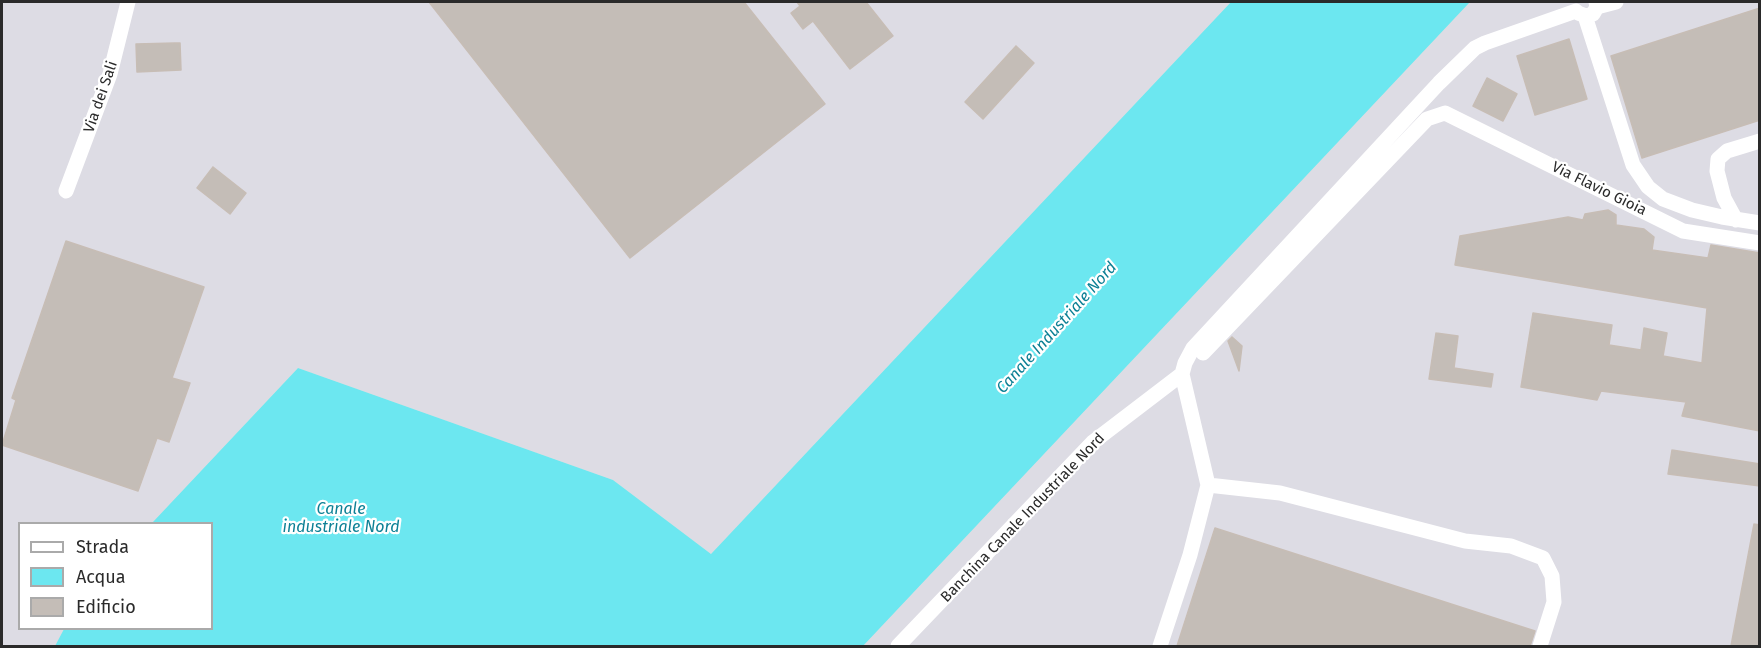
<!DOCTYPE html>
<html>
<head>
<meta charset="utf-8">
<style>
	body { margin:0 }
	#map { position:relative; width:1761px; height:648px; overflow:hidden; background:#ece1db; font-family:"Fira Sans",sans-serif }
	canvas { display:block }
	.frame { position:absolute; inset:0; border:3px solid #2a2a2a; pointer-events:none }
	.legend { position:absolute; left:18px; top:522px; width:195px; height:108px; box-sizing:border-box; background:#fff; border:2px solid #aaa; margin:0; padding:8px 10px; list-style:none; font-size:18px; color:#2a2a2a }
	.legend li { display:flex; align-items:center; gap:12px; height:30px }
	.legend b { width:30px; border:2px solid #aaa }
</style>
</head>
<body>
<div id="map">
<canvas width="1761" height="648"></canvas>
<div class="frame"></div>
<ul class="legend">
<li><b style="height:8px;background:#fff"></b>Strada</li>
<li><b style="height:16px;background:#6ce7f0"></b>Acqua</li>
<li><b style="height:16px;background:#c4bdb7"></b>Edificio</li>
</ul>
</div>
<script>
const context = document.querySelector('canvas').getContext('2d');
context.lineJoin = 'round';
function paint(path, color) {
  context.fillStyle = color;
  context.fill(path, 'evenodd');
}
function poly(rows) {
  const path = new Path2D();
  for (const r of rows) {
    path.moveTo(r[0], r[1]);
    for (let i = 2; i < r.length; i += 2) path.lineTo(r[i], r[i + 1]);
  }
  return path;
}
function strokePath(path, color, width, dash) {
  context.strokeStyle = color;
  context.lineWidth = width;
  context.lineCap = dash ? 'butt' : 'round';
  context.setLineDash(dash || []);
  context.stroke(path);
}
function write(font, color, halo, rows, align = 'center') {
  context.font = font + ' "Fira Sans",sans-serif';
  context.lineWidth = 4.5;
  context.setLineDash([]);
  context.textBaseline = 'middle';
  context.strokeStyle = halo;
  context.fillStyle = color;
  for (const [text, x, y, turn = 0] of rows) {
    context.save();
    context.translate(x, y);
    context.rotate((+turn || 0) * Math.PI / 180);
    context.textAlign = isNaN(turn) ? turn : align;
    if (halo) context.strokeText(text, 0, 0);
    context.fillText(text, 0, 0);
    context.restore();
  }
}
const industrial = poly([
	[2,2,1231,2,711,554,613,480,298,368,152,523,20,524,20,628,64,629,55,646,2,646],
	[1470,2,1759,2,1759,646,863,646]
]);
const water = poly([
	[1231,2,1470,2,863,646,55,646,64,629,212,628,212,524,152,523,298,368,613,480,711,554]
]);
const building = poly([
	[429,2,744,2,825,104,630,258,429,2],
	[797,2,866,2,893,36,850,69,813,21,803,29,791,13,800,6,797,2],
	[1760,8,1760,120,1642,158,1611,56,1760,8],
	[1569,39,1587,99,1535,115,1517,56,1569,39],
	[175,43,180,43,181,70,137,72,136,44,175,43],
	[1016,46,1034,63,983,119,965,102,1016,46],
	[1487,78,1517,94,1503,121,1473,106,1487,78],
	[213,167,246,193,230,214,197,188,213,167],
	[1608,210,1616,215,1616,225,1644,229,1654,237,1652,250,1708,258,1711,245,1760,253,1760,431,1682,416,1686,402,1601,391,1597,400,1521,387,1533,313,1612,325,1609,345,1641,350,1644,328,1667,333,1663,356,1702,363,1707,308,1455,265,1460,236,1568,217,1583,220,1585,214,1608,210],
	[66,241,204,287,172,378,190,383,169,442,157,438,138,491,2,445,16,400,12,398,66,241],
	[1436,333,1458,336,1454,368,1493,374,1491,387,1429,379,1436,333],
	[1232,337,1242,346,1239,371,1228,341,1232,337],
	[1672,450,1760,464,1760,486,1668,474,1672,450],
	[1754,524,1760,525,1760,646,1731,646,1754,524],
	[1215,528,1535,631,1530,646,1177,646,1215,528]
]);
const minor = poly([
	[1597,7,1616,2],
	[1578,13,1586,16,1593,14,1597,7,1596,2],
	[1585,16,1633,165,1648,187,1663,199,1692,210,1722,217,1760,223],
	[66,191,110,74,128,2],
	[1736,220,1724,198,1717,171,1718,159,1727,151,1760,141],
	[1203,353,1427,119,1445,113,1683,231,1760,243],
	[1208,485,1182,374,1185,363,1193,348,1439,83,1475,48,1485,43,1576,11],
	[898,646,1093,442,1182,374],
	[1160,646,1190,555,1208,485,1280,493,1465,541,1511,546,1543,558,1552,576,1554,602,1540,646]
]);
const streetNames = [
	["Via dei Sali",101,97,-71],
	["Via Flavio Gioia",1599,189,26],
	["Banchina Canale Industriale Nord",1023,518,-46]
];
const waterNames = [
	["Canale Industriale Nord",1057,328,-48],
	["Canale",341,510],
	["industriale Nord",341,528]
];
paint(industrial, '#dddce4');
paint(water, '#6ce7f0');
paint(building, '#c4bdb7');
strokePath(building, '#c7bdb5', 1.5);
strokePath(minor, '#fff', 15);
write('15px', '#2a2a2a', '#fff', streetNames);
write('italic 16px', '#0c8095', '#fff', waterNames);
</script>
</body>
</html>
